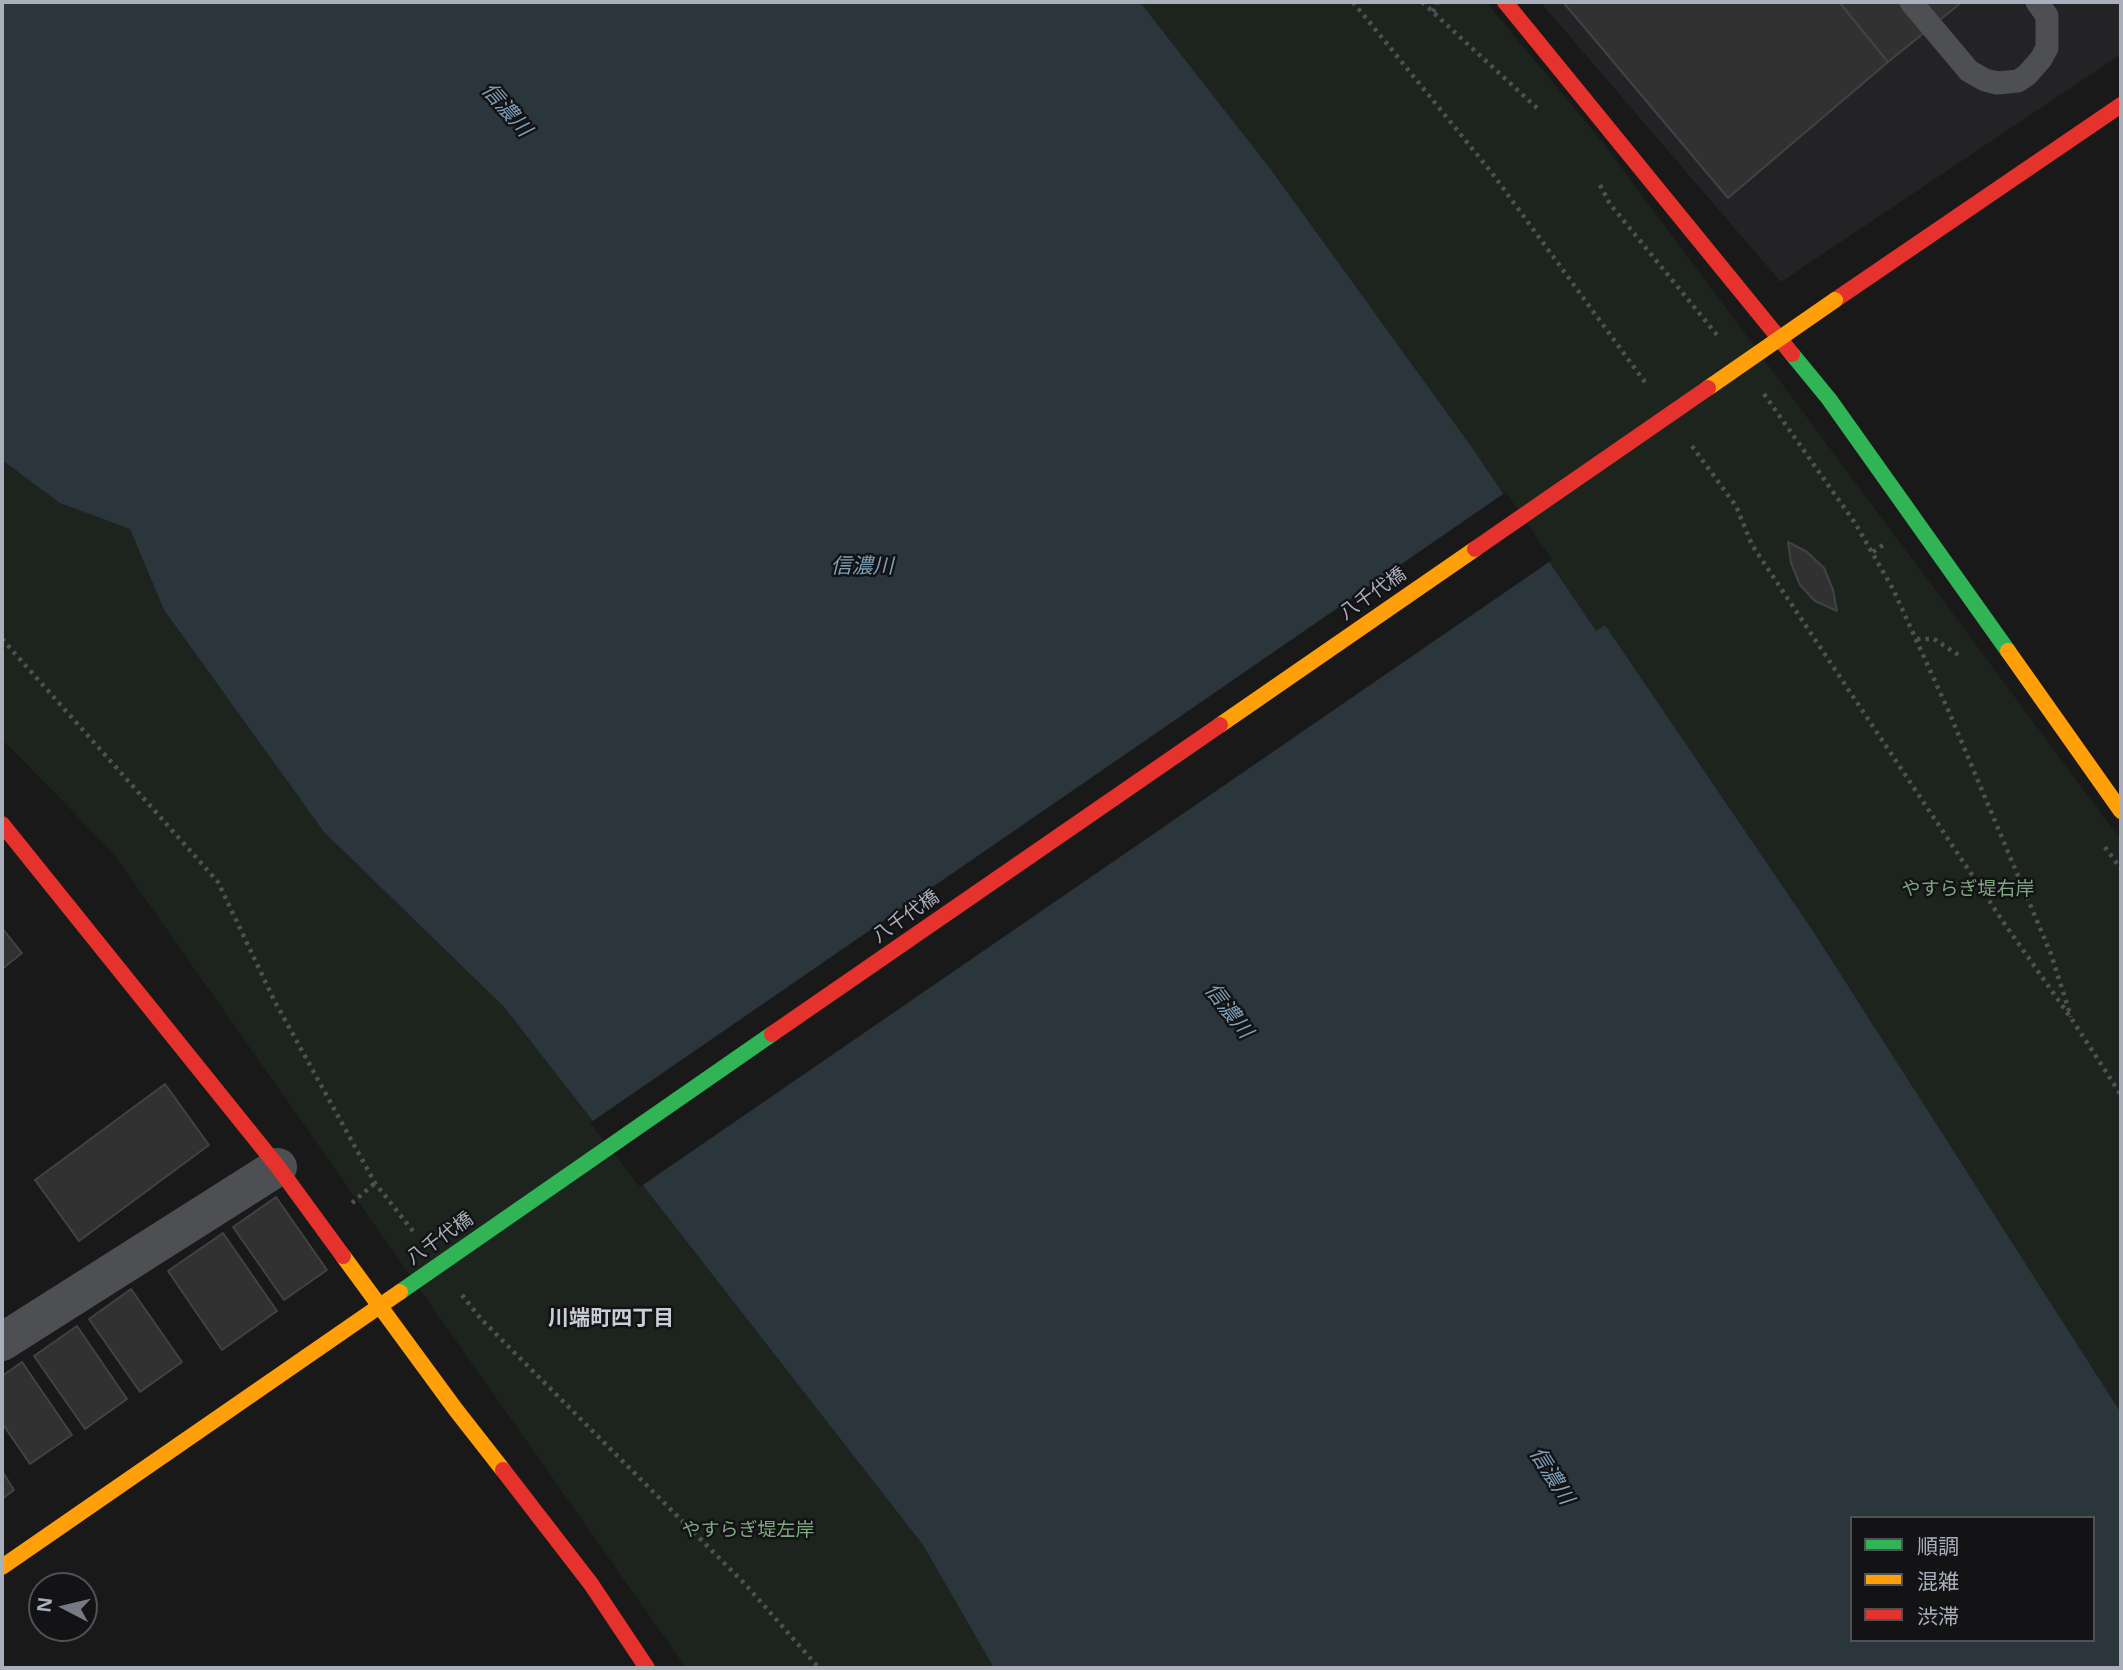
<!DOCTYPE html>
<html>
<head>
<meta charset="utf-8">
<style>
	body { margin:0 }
	#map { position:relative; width:2123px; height:1670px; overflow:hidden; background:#191919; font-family:"Noto Sans","Noto Sans JP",sans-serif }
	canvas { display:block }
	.frame { position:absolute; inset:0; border:4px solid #a9afbb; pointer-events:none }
	.legend { position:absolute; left:1850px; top:1516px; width:245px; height:126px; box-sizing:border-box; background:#131315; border:2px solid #4f5157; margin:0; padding:9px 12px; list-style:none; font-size:21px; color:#a9afbb }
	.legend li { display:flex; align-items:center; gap:14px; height:35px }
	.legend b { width:35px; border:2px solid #4f5157 }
	.north { position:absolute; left:28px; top:1572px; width:70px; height:70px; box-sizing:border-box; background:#131315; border:2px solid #4f5157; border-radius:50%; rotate:277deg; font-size:19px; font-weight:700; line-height:28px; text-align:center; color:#a9afbb }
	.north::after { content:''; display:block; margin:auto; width:24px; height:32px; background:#777a82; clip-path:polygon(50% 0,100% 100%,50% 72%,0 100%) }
</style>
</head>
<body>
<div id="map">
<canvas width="2123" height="1670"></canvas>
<div class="frame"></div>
<ul class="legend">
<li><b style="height:9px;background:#30b455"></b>順調</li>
<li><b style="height:9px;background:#ff9f0a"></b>混雑</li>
<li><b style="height:9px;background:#e5322d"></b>渋滞</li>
</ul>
<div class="north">N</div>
</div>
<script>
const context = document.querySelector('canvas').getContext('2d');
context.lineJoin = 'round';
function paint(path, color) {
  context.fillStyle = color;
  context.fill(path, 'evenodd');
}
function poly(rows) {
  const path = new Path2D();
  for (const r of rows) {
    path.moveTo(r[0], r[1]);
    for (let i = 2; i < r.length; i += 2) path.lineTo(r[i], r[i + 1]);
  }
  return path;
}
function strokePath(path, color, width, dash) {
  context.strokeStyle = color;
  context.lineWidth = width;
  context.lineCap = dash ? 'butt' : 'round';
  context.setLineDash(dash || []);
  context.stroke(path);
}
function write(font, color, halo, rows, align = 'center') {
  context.font = font + ' "Noto Sans","Noto Sans JP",sans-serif';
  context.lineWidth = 5;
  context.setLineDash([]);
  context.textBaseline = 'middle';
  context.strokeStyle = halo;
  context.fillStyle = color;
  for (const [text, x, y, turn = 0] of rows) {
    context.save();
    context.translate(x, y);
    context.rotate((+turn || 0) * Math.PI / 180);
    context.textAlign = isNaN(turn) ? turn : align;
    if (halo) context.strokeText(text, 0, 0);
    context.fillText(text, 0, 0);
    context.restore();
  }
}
const built = poly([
	[1540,2,2121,2,2121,54,1781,282]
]);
const green = poly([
	[1140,2,1486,2,1601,140,2121,840,2121,1413,1813,931,1605,625,1596,631,1471,446,1272,171],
	[2,460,61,503,130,529,164,610,324,832,504,1007,923,1545,994,1668,686,1668,113,853,2,739]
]);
const water = poly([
	[2,2,1140,2,1272,171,1471,446,1596,631,1605,625,1813,931,2121,1413,2121,1668,994,1668,923,1545,504,1007,324,832,164,610,130,529,60,503,2,460],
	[1852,1518,2093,1518,2093,1640,1852,1640]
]);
const pier = poly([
	[1506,492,1552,560,640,1187,590,1123]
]);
const building = poly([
	[1563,2,1839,2,1888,62,1728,198,1563,2],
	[1839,2,1962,2,1888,62,1839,2],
	[1788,542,1807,552,1824,568,1833,590,1837,611,1815,601,1800,585,1791,563,1788,542],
	[2,928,22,953,2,969,2,928],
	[165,1084,209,1145,79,1241,35,1180,165,1084],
	[276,1197,327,1270,284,1300,233,1227,276,1197],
	[223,1233,277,1311,222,1350,168,1271,223,1233],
	[131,1289,182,1362,140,1392,89,1319,131,1289],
	[77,1326,127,1399,85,1429,34,1356,77,1326],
	[22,1362,72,1435,30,1464,2,1423,2,1376,22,1362],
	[2,1471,14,1490,2,1499,2,1471]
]);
const path = poly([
	[1353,2,1492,173,1647,385],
	[1422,2,1537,108],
	[1433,12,1437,4,1436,2],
	[1600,185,1610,204,1717,335],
	[1764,394,1855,523,1893,589,1949,712,2051,954,2071,1017],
	[1692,446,1736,506,1752,545,2004,923,2073,1021,2121,1095],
	[1873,552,1886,543],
	[2,639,218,882,274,1000,375,1183,416,1235],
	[1917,639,1934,639,1960,656],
	[2105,847,2121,869],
	[352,1203,375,1183],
	[462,1295,481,1319,745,1584,819,1668]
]);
const lane = poly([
	[1911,2,1969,71,1985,80,1997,83,2018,81,2027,75,2041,59,2047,48,2047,16,2037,2]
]);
const street = poly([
	[2,1342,278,1167]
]);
const fast = poly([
	[1792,354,1829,399,2008,651]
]);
const slow = poly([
	[2008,651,2121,811],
	[343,1256,456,1410,503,1470]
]);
const jam = poly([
	[1505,2,1792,354],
	[1835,300,2121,105],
	[2,824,278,1167,343,1256],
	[503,1470,591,1584,647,1668]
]);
const fastBridge = poly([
	[400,1292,772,1034]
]);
const slowBridge = poly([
	[1708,388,1835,300],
	[1220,725,1475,549],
	[2,1567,400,1292]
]);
const jamBridge = poly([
	[1475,549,1708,388],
	[772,1034,1220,725]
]);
const streetNames = [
	["八千代橋",1373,594,-35],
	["八千代橋",906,917,-35],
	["八千代橋",440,1239,-35]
];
const parkNames = [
	["やすらぎ堤右岸",1968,890],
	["やすらぎ堤左岸",748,1531]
];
const waterNames = [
	["信濃川",506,110,49],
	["信濃川",862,567],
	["信濃川",1228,1011,52],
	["信濃川",1551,1476,58]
];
const neighbourhoodNames = [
	["川端町四丁目",611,1319]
];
paint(built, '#232325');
paint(green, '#1c241d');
paint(water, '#2b353c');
paint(pier, '#191919');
paint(building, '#313131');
strokePath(building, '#414245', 2);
strokePath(path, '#4f5054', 4.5, [3.5, 5]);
strokePath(lane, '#4d4f52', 23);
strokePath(street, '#4d4f52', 38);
strokePath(fast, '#30b455', 16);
strokePath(slow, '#ff9f0a', 16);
strokePath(jam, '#e5322d', 16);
strokePath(fastBridge, '#30b455', 16);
strokePath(slowBridge, '#ff9f0a', 16);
strokePath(jamBridge, '#e5322d', 16);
write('19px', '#a9afbb', '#131315', streetNames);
write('19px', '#7fa780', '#131315', parkNames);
write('italic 21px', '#7e9fb8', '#131315', waterNames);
write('bold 21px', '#cbced6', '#131315', neighbourhoodNames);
</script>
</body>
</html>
